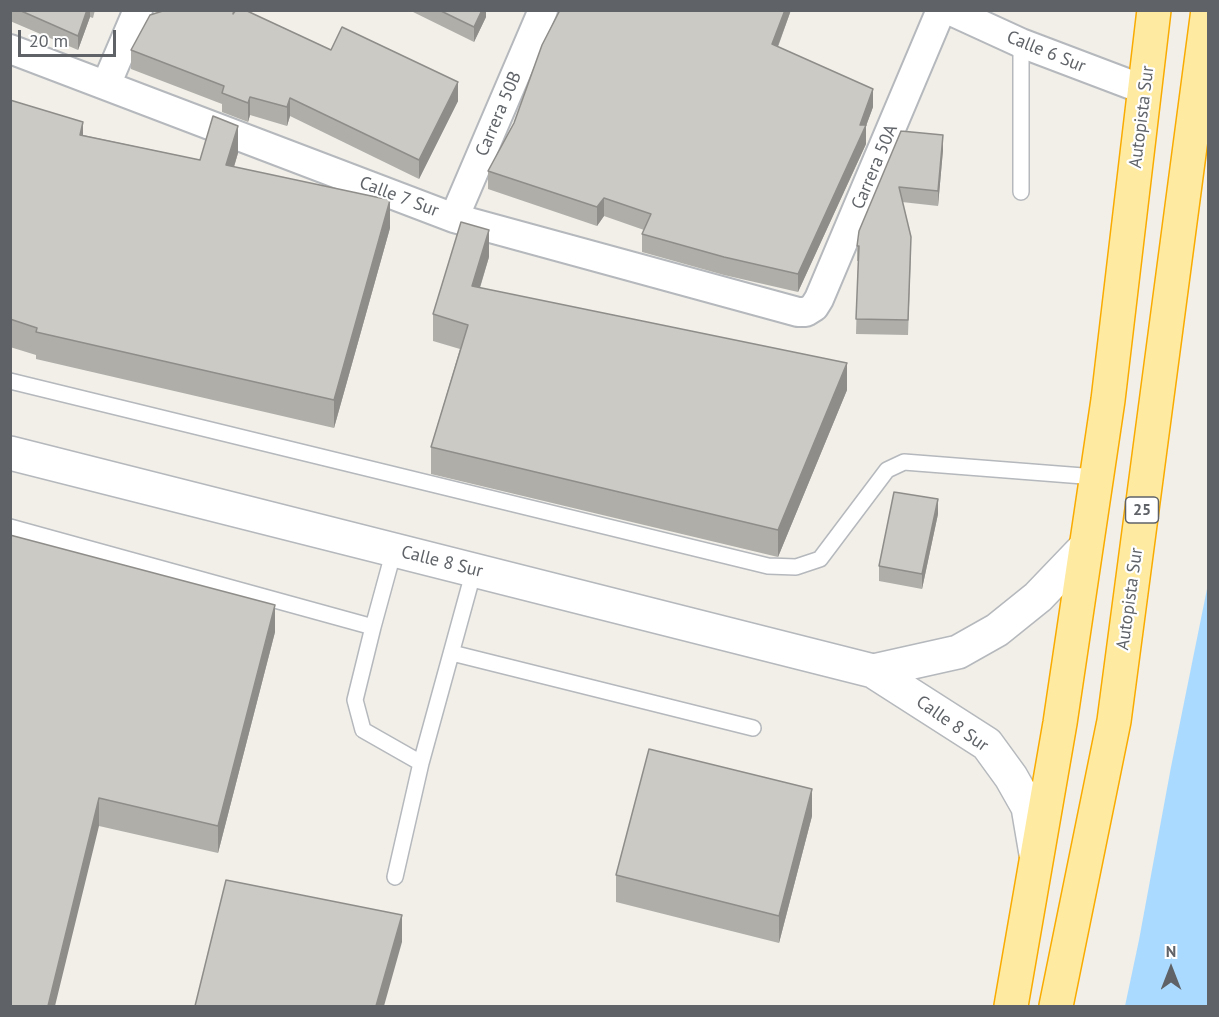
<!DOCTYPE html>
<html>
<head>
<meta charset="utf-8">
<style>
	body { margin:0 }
	#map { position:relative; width:1219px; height:1017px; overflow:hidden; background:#f1efe8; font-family:"PT Sans",sans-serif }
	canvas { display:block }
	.frame { position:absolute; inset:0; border:12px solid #5f6368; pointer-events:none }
	.north { position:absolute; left:1141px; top:939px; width:60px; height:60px; -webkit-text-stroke:4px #fff; paint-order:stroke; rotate:0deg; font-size:16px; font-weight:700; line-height:24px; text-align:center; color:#5f6368 }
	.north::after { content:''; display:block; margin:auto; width:21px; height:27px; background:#5f6368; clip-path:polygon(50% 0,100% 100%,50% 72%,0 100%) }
	.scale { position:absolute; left:18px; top:30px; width:98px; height:27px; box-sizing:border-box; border:3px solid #5f6368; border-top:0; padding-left:8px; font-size:18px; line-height:21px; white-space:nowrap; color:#5f6368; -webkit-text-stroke:4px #fff; paint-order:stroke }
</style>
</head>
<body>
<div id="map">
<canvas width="1219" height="1017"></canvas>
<div class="frame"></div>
<div class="north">N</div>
<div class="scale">20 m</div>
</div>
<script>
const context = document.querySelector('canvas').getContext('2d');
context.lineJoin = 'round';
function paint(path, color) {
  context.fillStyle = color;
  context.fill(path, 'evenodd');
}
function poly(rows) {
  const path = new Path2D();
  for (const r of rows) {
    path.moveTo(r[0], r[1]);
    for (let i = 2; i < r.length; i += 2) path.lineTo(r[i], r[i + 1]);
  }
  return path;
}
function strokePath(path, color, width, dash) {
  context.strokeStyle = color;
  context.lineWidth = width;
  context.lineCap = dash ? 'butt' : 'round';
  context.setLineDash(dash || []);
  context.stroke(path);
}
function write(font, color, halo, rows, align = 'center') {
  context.font = font + ' "PT Sans",sans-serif';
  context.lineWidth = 4.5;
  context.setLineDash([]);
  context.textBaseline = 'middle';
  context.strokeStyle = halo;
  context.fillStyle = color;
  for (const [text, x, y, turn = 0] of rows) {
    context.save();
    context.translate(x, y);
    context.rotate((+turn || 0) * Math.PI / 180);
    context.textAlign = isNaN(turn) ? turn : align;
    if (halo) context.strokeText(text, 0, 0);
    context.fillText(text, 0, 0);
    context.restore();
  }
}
const water = poly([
	[1208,584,1208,1006,1125,1006,1139,940,1171,767]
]);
const service = poly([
	[1021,192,1021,43],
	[10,381,768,566,796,567,820,559,887,470,904,462,1096,477],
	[10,527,373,627,394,550],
	[373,627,355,700,363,730,421,763],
	[452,653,753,728],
	[395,877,421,763,474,570]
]);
const minor = poly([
	[949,10,1021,43,1145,90],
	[10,49,454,218,798,312,806,312,814,307,819,299,941,10],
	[106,85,138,10],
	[454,218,543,10]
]);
const tertiary = poly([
	[10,453,873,671,987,744,1011,777,1028,807,1036,854],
	[873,671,958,652,997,630,1038,597,1085,548]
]);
const trunk = poly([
	[1011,1006,1060,723,1108,400,1154,10],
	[1056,1006,1114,721,1208,10]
]);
const wall = poly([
	[10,10,95,10,93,18,90,17,78,50,10,21],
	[409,10,486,10,486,17,474,42],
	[560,10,791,10,778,47,873,107,866,126,866,144,798,292,724,275,642,252,642,234,644,230,604,216,597,226,488,189,488,171,514,123],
	[131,50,331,50,458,101,419,179,290,116,287,126,250,115,248,122,222,112,222,104,131,69],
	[10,100,83,135,200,160,238,153,234,167,390,228,334,428,36,359,36,355,10,347],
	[901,131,943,150,938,206,902,202,911,252,908,335,856,334,858,261,857,261,857,246],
	[489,257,480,288,847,390,778,557,431,474,431,447,460,349,433,341,433,314],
	[938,514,922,589,879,581,879,566],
	[10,535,275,632,218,853,99,826],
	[812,816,779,943,616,902,616,875]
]);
const shadedWall = poly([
	[87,10,90,10,90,17,78,50,78,36],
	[482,10,486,10,486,17,474,42,474,27],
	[785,10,791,10,772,62,772,44],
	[458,82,458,101,419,179,419,160],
	[873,89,873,107,866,126,866,144,798,292,798,274],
	[250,97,250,115,248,122,248,103],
	[290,98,290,116,287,126,287,107],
	[83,122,83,149,80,135],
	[238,126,238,153,226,193,226,165],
	[943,135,943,150,938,206,938,191],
	[604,198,604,216,597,226,597,207],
	[390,200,390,228,334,428,334,400],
	[489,230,489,257,472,313,472,286],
	[847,363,847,390,778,557,778,530],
	[938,499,938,514,922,589,922,574],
	[275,605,275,632,218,853,218,826],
	[812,789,812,816,779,943,779,916],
	[99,798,99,826,55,1006,48,1006],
	[402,915,402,942,384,1006,376,1006]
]);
const building = poly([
	[19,10,87,10,78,36,19,10],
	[166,10,234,10,233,14,236,10,245,10,331,50,342,27,458,82,419,160,290,98,287,107,250,97,248,103,222,93,224,86,131,50,150,15,166,10],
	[439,10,482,10,474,27,439,10],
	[560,10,785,10,772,44,873,89,860,125,866,125,798,274,724,257,642,234,651,214,604,198,597,207,488,171,514,123,542,45,560,10],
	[10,100,83,122,80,135,200,160,213,116,238,126,226,165,390,200,334,400,36,332,37,328,10,319,10,100],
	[901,131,943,135,938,191,899,187,911,237,908,320,856,319,859,246,857,246,859,231,901,131],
	[461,222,489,230,472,286,847,363,778,530,431,447,468,325,433,314,461,222],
	[894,492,938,499,922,574,879,566,894,492],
	[10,535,275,605,218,826,99,798,48,1006,10,1006,10,535],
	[649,749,812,789,779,916,616,875,649,749],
	[226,880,402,915,376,1006,195,1006,226,880]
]);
const shields = [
	[1142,510,33]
];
const shieldNames = [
	["25",1142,510]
];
const streetNames = [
	["Calle 6 Sur",1046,52,22],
	["Carrera 50B",499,114,-67],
	["Autopista Sur",1142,117,-83],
	["Carrera 50A",875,167,-67],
	["Calle 7 Sur",399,197,21],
	["Calle 8 Sur",442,562,14],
	["Autopista Sur",1130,599,-82],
	["Calle 8 Sur",952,724,35]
];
paint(water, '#aadaff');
strokePath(service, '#b5b8bc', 18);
strokePath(minor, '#b5b8bc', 32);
strokePath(tertiary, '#b5b8bc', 36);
strokePath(trunk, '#f9ab00', 36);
strokePath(service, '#fff', 15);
strokePath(minor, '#fff', 28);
strokePath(tertiary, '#fff', 33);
strokePath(trunk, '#feeaa1', 33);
paint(wall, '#afaea9');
paint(shadedWall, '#8f8d8a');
paint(building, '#cccac5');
strokePath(building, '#8f8d8a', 1.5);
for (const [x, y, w] of shields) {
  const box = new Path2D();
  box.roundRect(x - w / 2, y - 13, w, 26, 4.5);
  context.fillStyle = '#fff';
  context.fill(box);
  strokePath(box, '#5f6368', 1.5);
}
write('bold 16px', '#5f6368', null, shieldNames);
write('18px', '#5f6368', '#fff', streetNames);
</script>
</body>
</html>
